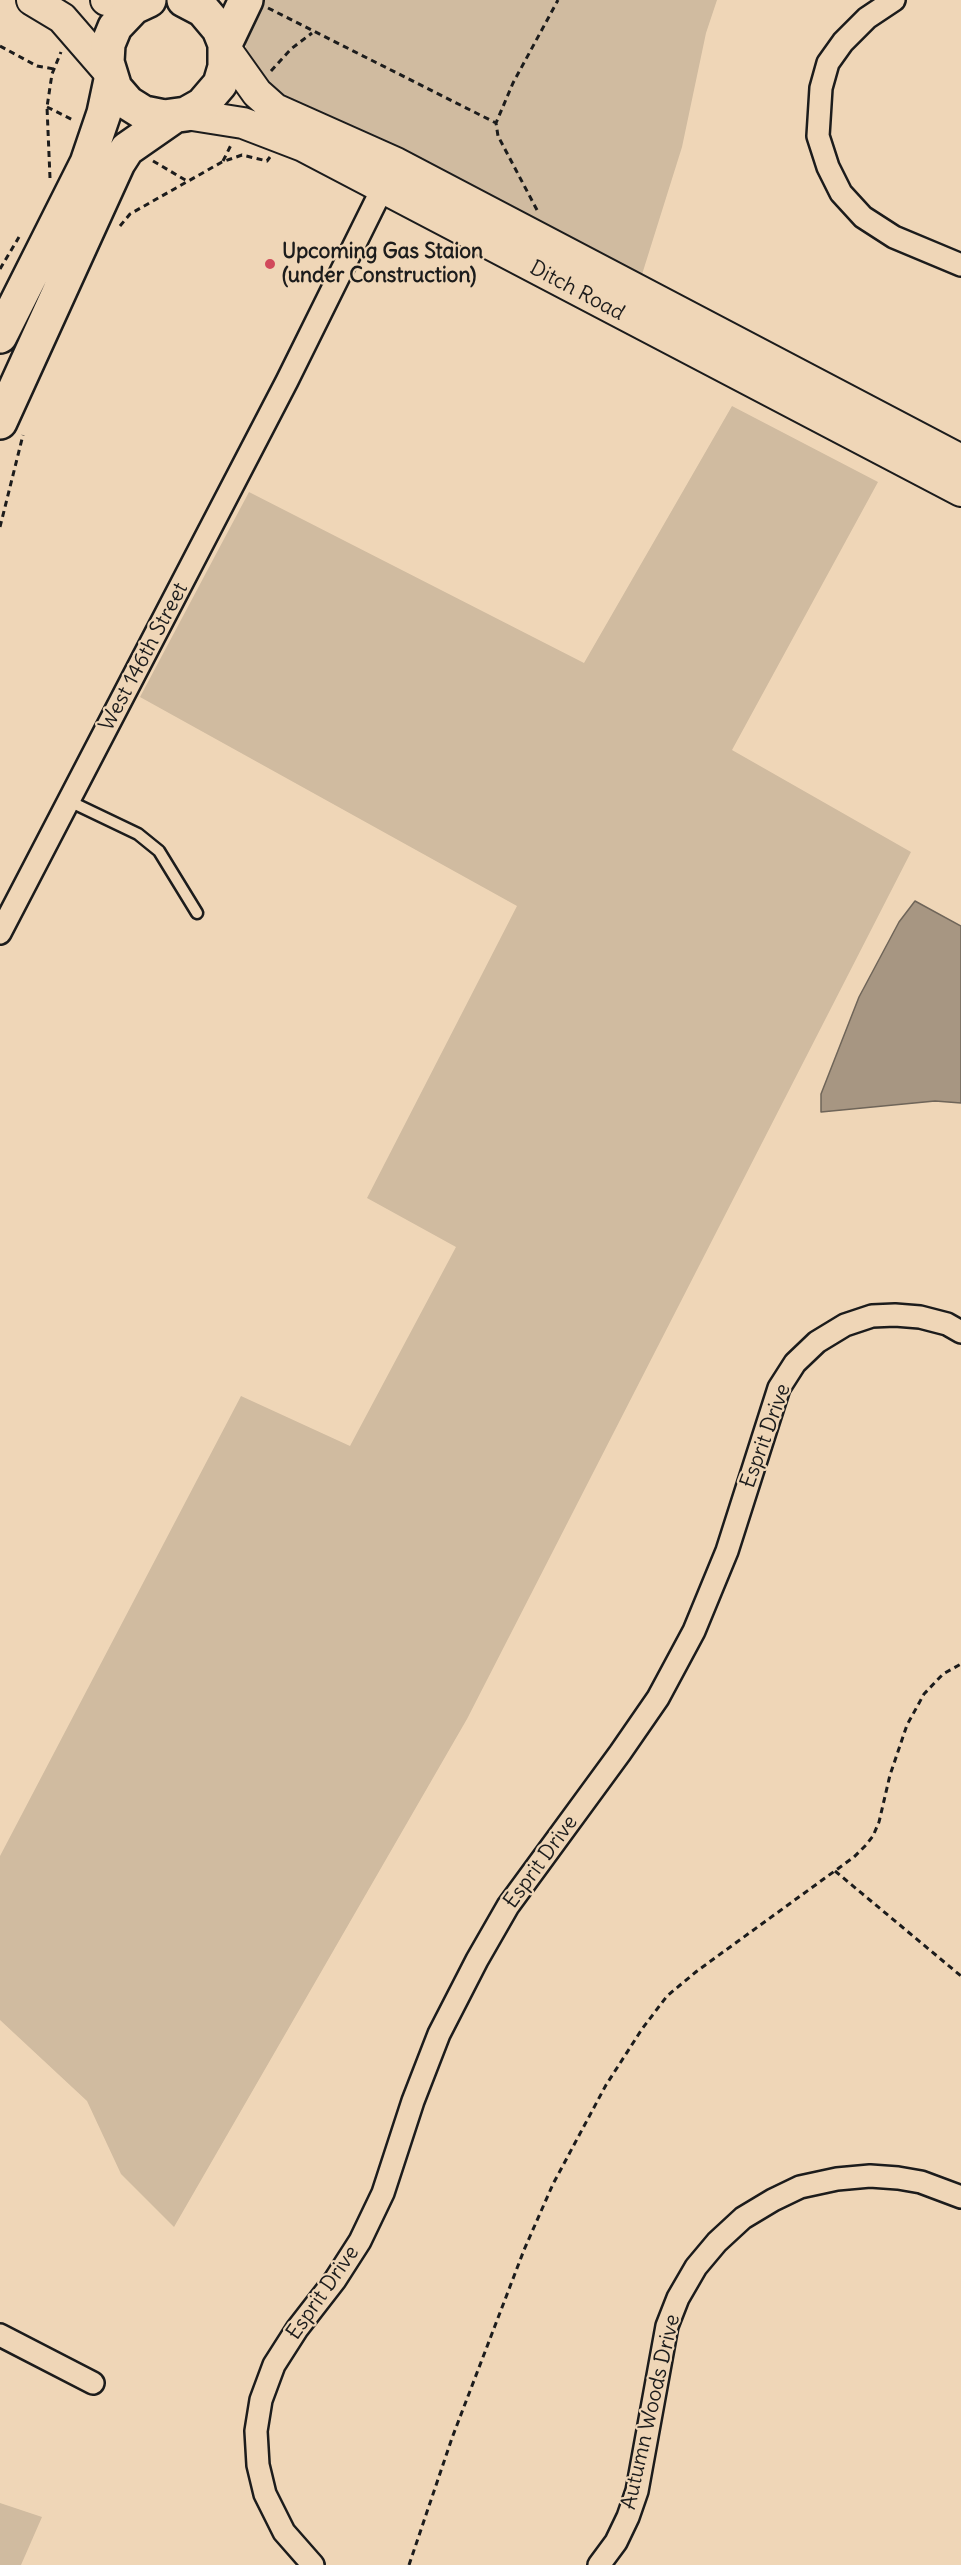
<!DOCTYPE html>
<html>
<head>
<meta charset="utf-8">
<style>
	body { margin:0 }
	canvas { display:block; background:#efd6b7 }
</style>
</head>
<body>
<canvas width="961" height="2565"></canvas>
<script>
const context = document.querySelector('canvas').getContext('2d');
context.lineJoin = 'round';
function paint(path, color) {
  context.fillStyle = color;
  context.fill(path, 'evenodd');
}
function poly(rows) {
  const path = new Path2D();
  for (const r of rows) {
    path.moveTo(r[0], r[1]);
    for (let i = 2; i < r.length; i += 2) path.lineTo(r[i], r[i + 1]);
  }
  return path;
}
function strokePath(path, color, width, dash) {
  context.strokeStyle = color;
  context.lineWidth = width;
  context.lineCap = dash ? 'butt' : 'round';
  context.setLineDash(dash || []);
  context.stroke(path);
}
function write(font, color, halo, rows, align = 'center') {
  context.font = font + ' Delius,sans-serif';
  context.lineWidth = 4.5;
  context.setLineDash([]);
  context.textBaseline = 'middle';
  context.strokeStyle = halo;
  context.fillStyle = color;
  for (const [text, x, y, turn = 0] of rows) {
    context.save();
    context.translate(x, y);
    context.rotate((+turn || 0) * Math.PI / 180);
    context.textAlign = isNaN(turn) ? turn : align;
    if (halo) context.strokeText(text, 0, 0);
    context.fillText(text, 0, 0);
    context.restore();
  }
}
const green = poly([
	[265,0,717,0,706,33,682,147,639,284,320,116,268,87,246,53,246,36],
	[732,406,878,482,732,750,911,852,467,1719,174,2227,121,2174,87,2101,0,2020,0,1856,241,1396,350,1446,456,1247,367,1198,517,906,140,697,249,492,584,663],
	[0,2503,42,2517,21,2565,0,2565]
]);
const water = poly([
	[915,901,961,926,961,1103,935,1101,821,1112,821,1094,859,997,899,922,915,901]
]);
const path = poly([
	[268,8,496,123],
	[0,46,37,66,54,69],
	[271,71,291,49,312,33],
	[47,107,75,121],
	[153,161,187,181],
	[223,161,231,145],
	[50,178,47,107,52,74,61,52],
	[537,210,498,136,496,123,513,83,558,0],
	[120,226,130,214,222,162,242,155,267,161,270,157],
	[0,269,19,237],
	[0,527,23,435],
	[835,1871,961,1976],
	[409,2565,452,2438,524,2250,553,2184,606,2085,642,2029,667,1996,697,1971,854,1857,866,1845,873,1836,879,1822,890,1775,907,1725,924,1694,943,1674,961,1664]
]);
const lane = poly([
	[69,801,138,834,159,851,197,913]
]);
const street = poly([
	[894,0,867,18,843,42,828,63,821,88,818,136,828,167,841,193,863,217,894,237,961,265],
	[0,933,287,381,388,177],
	[0,2335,93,2383],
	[313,2565,284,2532,265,2494,258,2465,256,2431,261,2400,274,2365,297,2329,335,2280,360,2241,383,2193,413,2101,439,2034,477,1960,508,1906,620,1753,658,1698,694,1631,727,1551,779,1388,795,1363,817,1342,845,1325,872,1316,895,1315,920,1317,947,1324,961,1332],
	[599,2565,616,2542,628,2517,637,2491,667,2326,678,2298,696,2267,717,2242,743,2218,773,2200,800,2187,837,2179,870,2176,898,2178,921,2182,961,2197]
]);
const secondary = poly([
	[32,0,62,18,108,71],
	[106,0,124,2,148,0],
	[225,48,257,93,275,109,396,163,961,460],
	[186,114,243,123,303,146,961,491]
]);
const primary = poly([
	[149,0,134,7,115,27,108,44,107,62,115,88,128,103,144,113,164,117,186,114,202,105,220,84,225,67,225,44,219,29,203,10,184,0],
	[225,44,246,0],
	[0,336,87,163,104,113,111,80],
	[0,422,118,163,127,149,173,117]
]);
const markers = [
	[270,264,6,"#d1495b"]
];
const poiNames = [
	["Upcoming Gas Staion",282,252],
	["(under Construction)",282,276]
];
const streetNames = [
	["Ditch Road",577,291,28],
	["West 146th Street",144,657,-62],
	["Esprit Drive",766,1436,-70],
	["Esprit Drive",541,1862,-54],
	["Esprit Drive",323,2293,-55],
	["Autumn Woods Drive",651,2412,-77]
];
paint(green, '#d0bba0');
paint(water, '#a79682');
strokePath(water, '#6f6559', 1.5);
strokePath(lane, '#1c1c1c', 15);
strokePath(street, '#1c1c1c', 26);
strokePath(secondary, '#1c1c1c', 34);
strokePath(primary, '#1c1c1c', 38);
strokePath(path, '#1c1c1c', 3, [6, 4.5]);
strokePath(lane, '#efd6b7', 10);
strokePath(street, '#efd6b7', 21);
strokePath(secondary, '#efd6b7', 30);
strokePath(primary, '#efd6b7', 33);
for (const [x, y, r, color] of markers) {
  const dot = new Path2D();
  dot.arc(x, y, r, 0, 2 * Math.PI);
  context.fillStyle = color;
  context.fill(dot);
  strokePath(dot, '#efd6b7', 2);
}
write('bold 21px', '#1c1c1c', '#efd6b7', poiNames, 'left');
write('21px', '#1c1c1c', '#efd6b7', streetNames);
</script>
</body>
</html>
